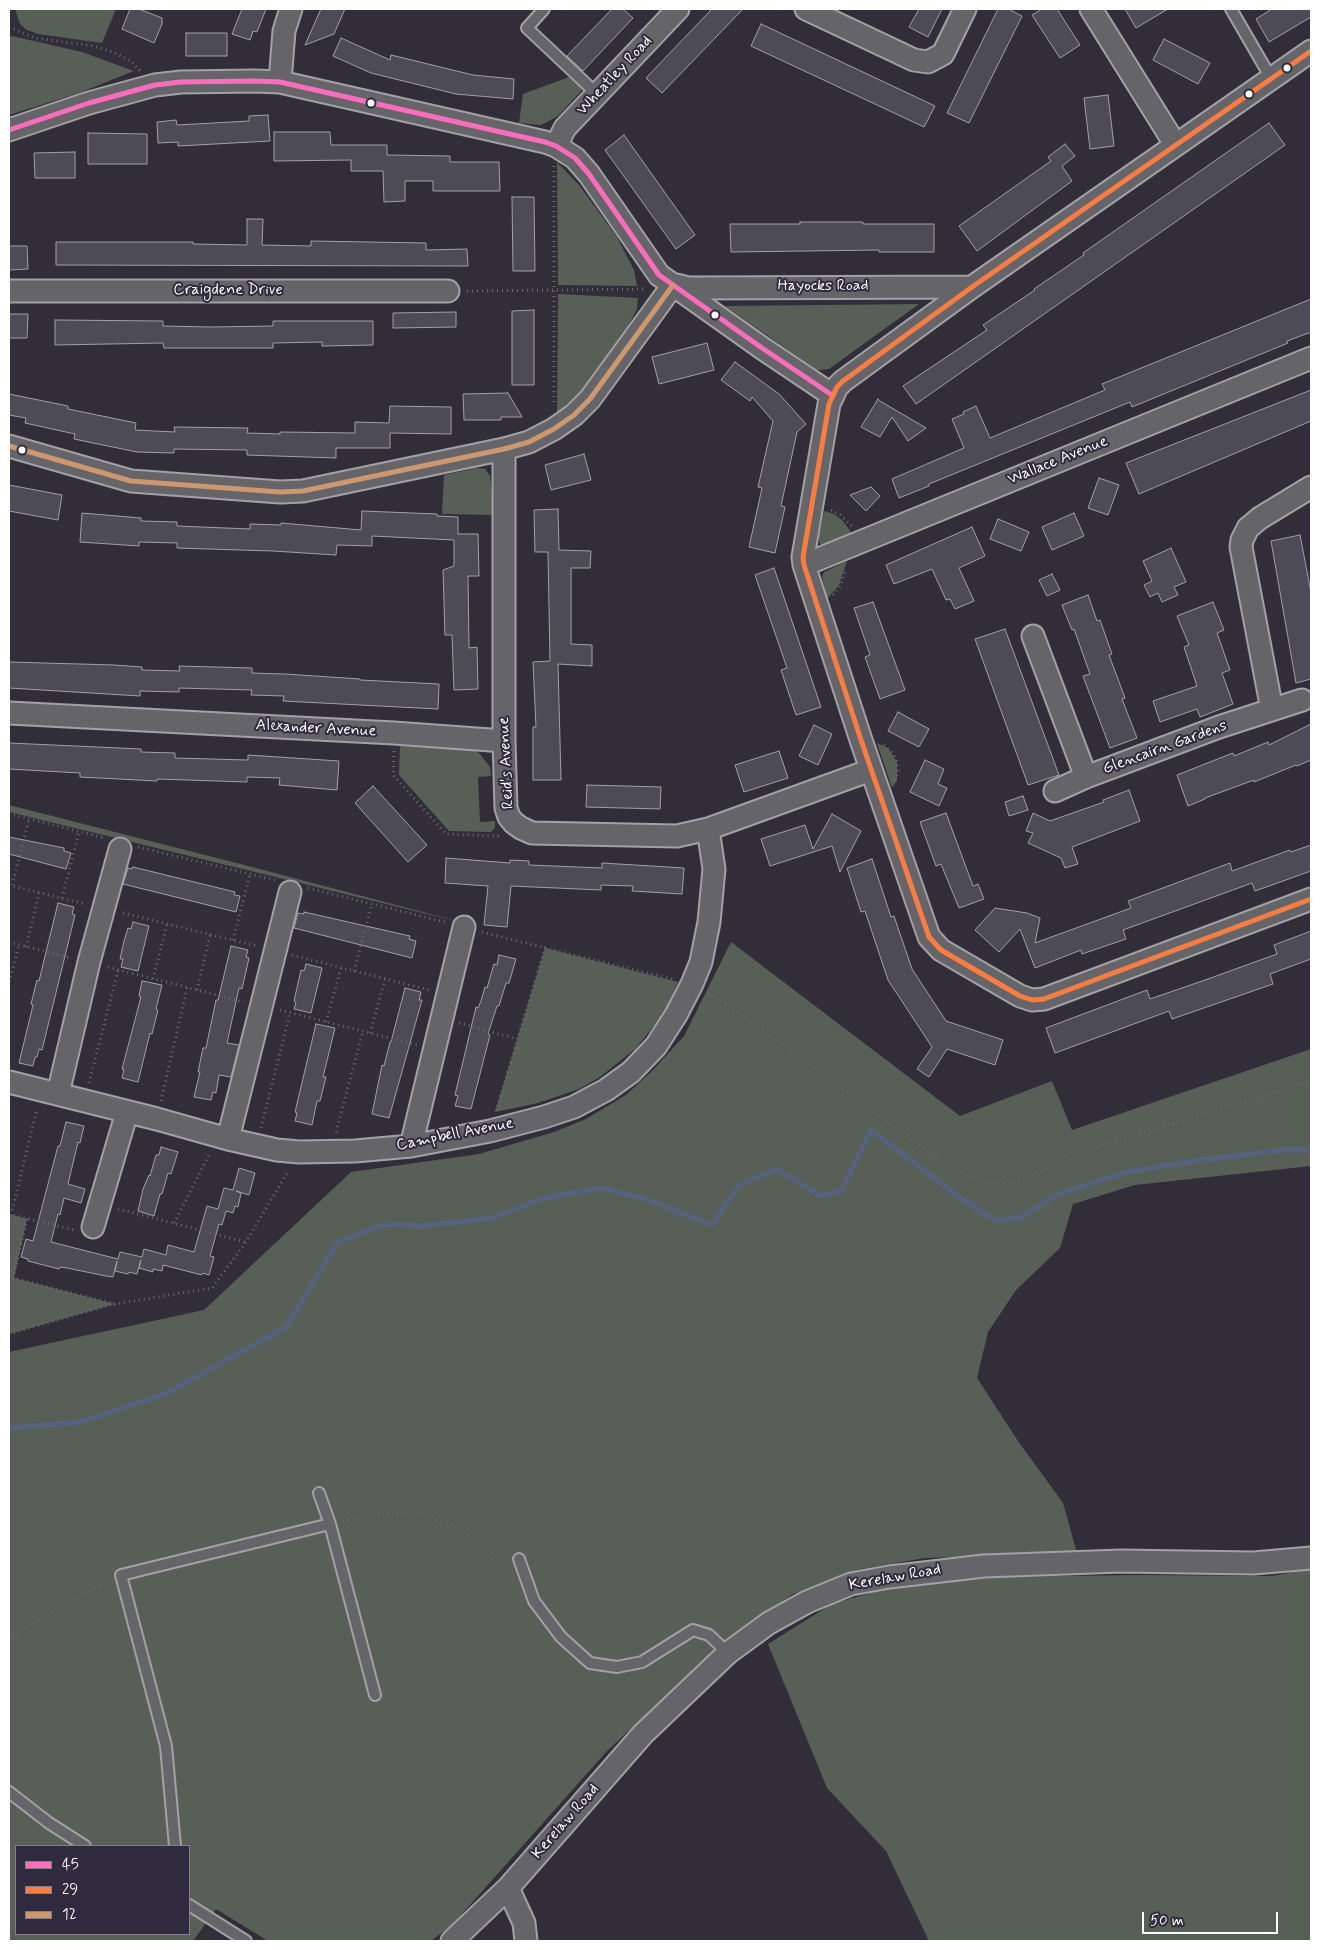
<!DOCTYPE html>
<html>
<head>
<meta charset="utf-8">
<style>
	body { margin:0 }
	#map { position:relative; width:1320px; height:1950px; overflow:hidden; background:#312e39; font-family:Mynerve,sans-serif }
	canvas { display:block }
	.frame { position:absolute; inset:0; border:10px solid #fff; pointer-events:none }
	.legend { position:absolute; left:15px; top:1845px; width:175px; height:90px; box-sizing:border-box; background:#2f2a3d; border:1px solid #827f8b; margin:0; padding:6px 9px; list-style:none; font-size:15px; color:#fff }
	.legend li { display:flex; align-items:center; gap:10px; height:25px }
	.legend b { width:25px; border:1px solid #827f8b }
	.scale { position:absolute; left:1142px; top:1912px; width:136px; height:22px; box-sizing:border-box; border:2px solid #fff; border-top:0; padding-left:6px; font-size:15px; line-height:18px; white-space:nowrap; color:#fff; -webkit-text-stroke:4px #2f2a3d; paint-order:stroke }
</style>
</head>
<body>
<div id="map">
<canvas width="1320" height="1950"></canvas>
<div class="frame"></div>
<ul class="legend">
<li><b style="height:6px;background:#fb6dba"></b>45</li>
<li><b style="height:6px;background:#f77d43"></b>29</li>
<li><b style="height:6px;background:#cd976f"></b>12</li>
</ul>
<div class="scale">50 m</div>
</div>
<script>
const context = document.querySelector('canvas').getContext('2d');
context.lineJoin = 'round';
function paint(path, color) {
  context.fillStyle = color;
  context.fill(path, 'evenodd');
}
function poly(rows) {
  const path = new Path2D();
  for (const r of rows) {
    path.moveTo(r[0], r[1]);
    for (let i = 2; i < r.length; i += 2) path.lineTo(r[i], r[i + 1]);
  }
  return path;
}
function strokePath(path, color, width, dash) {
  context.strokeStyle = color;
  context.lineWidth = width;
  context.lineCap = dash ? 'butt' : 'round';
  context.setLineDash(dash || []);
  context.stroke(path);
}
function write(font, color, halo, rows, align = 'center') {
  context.font = font + ' Mynerve,sans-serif';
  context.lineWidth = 4;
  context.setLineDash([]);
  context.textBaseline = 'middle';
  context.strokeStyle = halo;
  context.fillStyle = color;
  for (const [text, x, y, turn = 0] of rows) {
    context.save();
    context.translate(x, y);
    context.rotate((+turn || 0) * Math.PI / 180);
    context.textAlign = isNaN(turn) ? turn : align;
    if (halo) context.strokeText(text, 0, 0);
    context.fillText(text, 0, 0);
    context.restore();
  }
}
const green = poly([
	[15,9,116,9,102,43,38,34,27,30,20,24],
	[12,36,82,52,134,71,79,93,9,115,9,38],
	[569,77,583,89,558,116,541,125,519,123,523,94],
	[557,162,579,185,617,237,634,270,637,286,558,285],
	[558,294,638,298,637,309,628,326,595,377,571,405,557,415],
	[919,304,829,369,817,370,725,306],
	[477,468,485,469,490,476,492,493,492,515,442,514,444,475],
	[824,511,834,514,843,521,851,532,850,534,823,546,820,544,818,539],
	[847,561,839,585,827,599,822,577,824,572],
	[877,743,888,748,897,762,897,780,892,788],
	[400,746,472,750,479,753,490,767,491,776,478,777,480,822,495,821,495,828,491,832,449,831,399,775],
	[9,805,256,868,468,924,9,812],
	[731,942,960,1116,1052,1081,1072,1130,1311,1049,1311,1166,1135,1185,1073,1204,1060,1248,1016,1290,988,1332,977,1378,1018,1441,1063,1503,1077,1553,925,1558,861,1569,793,1594,728,1639,607,1751,453,1924,431,1941,268,1941,216,1909,193,1941,9,1941,9,1352,204,1310,351,1172,479,1154,554,1132,584,1120,626,1095,652,1071,684,1036],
	[16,1846,189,1846,189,1934,16,1934],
	[545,948,678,982,665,1011,650,1031,635,1049,600,1077,579,1089,538,1103,495,1112],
	[9,1214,27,1219,14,1278,115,1304,9,1334],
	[1311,1569,1311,1941,929,1941,886,1851,827,1788,768,1644,832,1604,891,1587,980,1577,1142,1575,1271,1576]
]);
const stream = poly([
	[9,1428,81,1422,165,1394,286,1327,338,1242,385,1224,423,1226,492,1218,544,1198,601,1188,649,1200,712,1225,739,1185,777,1169,820,1196,841,1191,871,1130,962,1199,995,1221,1022,1217,1058,1194,1127,1172,1195,1161,1282,1150,1311,1150]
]);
const building = poly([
	[130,9,139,9,162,18,162,24,154,43,122,29,130,9],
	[242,9,266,9,257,32,253,31,250,40,232,34,242,9],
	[321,9,345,9,334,34,305,45,321,9],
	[612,9,623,9,633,18,583,71,567,56,612,9],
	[712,9,743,9,662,93,646,78,712,9],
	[919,9,942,9,928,37,909,27,919,9],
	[998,9,1008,9,1022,16,969,123,947,113,998,9],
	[1042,9,1057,9,1080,45,1060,58,1032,15,1042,9],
	[1125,9,1168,9,1136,28,1125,9],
	[1272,9,1311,9,1311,17,1269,42,1256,19,1272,9],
	[761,24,935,106,924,127,751,46,761,24],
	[186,33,227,33,227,56,186,56,186,33],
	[341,38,390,60,391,55,473,75,514,79,513,99,456,94,371,73,333,56,341,38],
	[1164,39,1210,63,1198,84,1153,60,1164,39],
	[1108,95,1114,146,1090,149,1084,98,1108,95],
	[268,115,270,141,178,146,178,142,158,143,157,122,176,120,177,125,249,121,249,116,268,115],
	[1269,123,1285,145,916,404,903,386,987,330,983,325,1035,290,1034,289,1084,255,1083,253,1269,123],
	[274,132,330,132,331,145,387,145,387,155,450,156,450,162,499,162,500,191,433,191,433,181,405,181,405,201,384,202,383,171,351,171,351,160,274,161,274,132],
	[88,133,147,134,147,164,88,164,88,133],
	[624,135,695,235,676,249,605,150,624,135],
	[1065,144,1075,156,1062,166,1072,181,977,251,959,226,1051,161,1048,157,1065,144],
	[75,152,75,178,35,178,34,153,75,152],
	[512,197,534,197,535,271,513,271,512,197],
	[247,219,263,219,262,245,311,246,311,241,426,243,426,250,467,249,468,266,56,265,56,242,193,242,193,244,247,245,247,219],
	[800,222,863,222,863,224,934,224,934,252,879,252,879,250,731,252,730,224,800,224,800,222],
	[9,246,27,246,28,269,9,270,9,246],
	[1311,299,1311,332,1287,341,1288,343,1132,407,1130,402,929,484,929,486,899,498,892,479,964,448,952,419,964,414,963,412,976,406,990,438,1105,390,1102,384,1311,299],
	[534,310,534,385,512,385,512,311,534,310],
	[456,312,456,327,393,328,393,313,456,312],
	[9,314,28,314,27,338,9,338,9,314],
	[55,320,163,321,163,326,210,327,273,326,273,321,373,321,373,345,322,346,322,342,273,343,273,348,164,348,163,343,55,345,55,320],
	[707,343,714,370,659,384,652,357,707,343],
	[735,362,779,394,806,424,797,432,781,506,785,507,775,553,749,547,762,488,758,487,773,421,752,397,750,401,721,380,735,362],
	[1311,390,1311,421,1139,494,1126,463,1311,390],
	[508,393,522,417,501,417,501,420,464,420,463,394,508,393],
	[9,394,68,406,68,409,136,423,135,430,175,432,174,427,248,428,247,433,280,434,280,432,355,433,355,422,389,423,390,406,451,407,451,434,390,433,390,448,336,448,336,458,247,455,247,450,174,449,174,453,137,452,74,439,75,434,25,423,26,418,9,415,9,394],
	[878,399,880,401,926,428,908,441,892,417,880,437,861,427,878,399],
	[584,454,591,480,551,490,545,465,584,454],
	[1099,478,1119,485,1108,515,1088,508,1099,478],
	[9,485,62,495,58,520,9,511,9,485],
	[871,487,880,496,866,511,850,495,871,487],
	[558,509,559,550,591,551,590,568,571,568,571,644,592,645,592,666,558,664,561,780,533,780,533,727,536,727,533,662,550,661,548,552,535,552,534,510,558,509],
	[362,511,437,514,437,516,458,517,458,534,478,534,479,576,468,576,469,648,477,647,478,689,454,690,452,635,445,635,443,570,454,566,454,540,372,536,372,546,337,545,336,555,273,551,177,548,177,543,139,542,139,546,80,542,82,513,141,518,141,521,177,522,177,526,250,529,250,524,281,525,281,523,361,530,362,511],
	[1074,513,1084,536,1052,550,1042,527,1074,513],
	[998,519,1029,532,1021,551,990,539,998,519],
	[972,527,985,556,959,568,974,601,955,609,950,599,946,600,932,569,894,584,886,565,972,527],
	[1300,535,1311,592,1311,679,1296,683,1271,541,1300,535],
	[1171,548,1186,582,1174,587,1178,595,1162,602,1158,593,1150,597,1144,585,1152,581,1143,561,1171,548],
	[774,568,821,707,796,715,781,670,787,668,755,575,774,568],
	[1052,574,1060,590,1047,596,1039,580,1052,574],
	[1088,595,1097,621,1100,620,1112,654,1109,655,1125,698,1122,699,1137,738,1110,748,1083,676,1090,674,1074,629,1072,630,1062,605,1088,595],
	[873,602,905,690,880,699,865,657,870,655,854,608,873,602],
	[1213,602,1224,630,1217,633,1230,670,1222,673,1233,704,1200,717,1197,709,1160,722,1153,701,1197,686,1184,647,1189,645,1177,616,1213,602],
	[1005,629,1059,775,1028,785,975,639,1005,629],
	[9,662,114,665,142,667,142,670,180,671,179,666,252,668,252,673,285,674,360,679,360,680,439,684,438,709,283,701,284,696,251,695,252,690,179,688,179,692,140,691,140,696,9,688,9,662],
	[898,712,929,729,919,747,888,731,898,712],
	[1311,724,1311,760,1297,766,1296,765,1254,782,1254,780,1205,798,1205,799,1188,806,1177,775,1233,753,1234,756,1268,742,1269,745,1311,724],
	[814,725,832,734,818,765,799,756,814,725],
	[9,743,141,749,141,752,175,753,175,758,248,760,248,755,339,761,337,790,279,785,280,778,247,777,247,782,157,779,157,781,80,777,80,773,9,769,9,743],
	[779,751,788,778,744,792,735,765,779,751],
	[925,760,944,769,938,784,947,788,939,806,910,792,925,760],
	[587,785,661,787,660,809,586,807,587,785],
	[373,786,427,845,408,862,355,803,373,786],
	[1129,790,1140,821,1072,847,1078,864,1065,868,1061,858,1028,843,1033,833,1026,831,1033,813,1050,821,1104,802,1103,800,1129,790],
	[1023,796,1028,810,1009,816,1005,802,1023,796],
	[946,813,973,886,978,884,984,899,959,908,941,864,936,866,920,822,946,813],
	[832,814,861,831,840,872,832,846,770,866,761,839,805,825,813,849,832,814],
	[9,837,64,848,64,851,71,853,66,869,9,854,9,837],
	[1311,845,1311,871,1255,891,1252,883,1123,930,1126,939,1082,954,1081,950,1035,968,1020,929,999,952,975,930,995,908,1027,913,1040,918,1035,943,1131,908,1128,901,1230,863,1232,871,1290,850,1291,852,1311,845],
	[446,858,510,863,510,860,529,861,529,865,602,868,602,863,684,868,682,894,632,891,633,886,601,885,601,890,511,886,507,927,484,925,488,886,445,883,446,858],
	[872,859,891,917,894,916,912,969,946,1021,1003,1040,995,1065,947,1049,929,1077,917,1069,932,1047,888,980,865,911,861,912,847,868,872,859],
	[133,867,235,892,234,895,240,896,236,912,123,884,128,868,132,869,133,867],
	[58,903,74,907,72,914,75,915,42,1050,39,1049,37,1057,35,1057,33,1066,19,1063,33,1005,31,1004,37,980,39,981,58,903],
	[304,912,410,936,409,939,416,941,412,958,294,928,298,913,304,914,304,912],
	[133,922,149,926,138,971,121,967,123,959,120,959,124,941,128,928,131,929,133,922],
	[1311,931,1311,959,1270,974,1273,984,1172,1019,1169,1011,1055,1053,1046,1028,1147,990,1150,999,1208,979,1277,954,1274,945,1311,931],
	[231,946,248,950,246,957,249,958,242,989,239,988,227,1043,239,1045,231,1077,219,1075,216,1093,213,1092,211,1100,194,1097,200,1072,198,1072,203,1048,206,1048,216,1000,218,1000,231,946],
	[499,955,516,959,509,983,506,983,499,1006,497,1006,488,1034,490,1035,471,1109,455,1106,458,1096,455,1095,476,1007,478,1008,481,1001,485,987,487,988,494,964,497,965,499,955],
	[306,964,322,968,311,1013,294,1009,296,1002,294,1001,301,970,304,971,306,964],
	[142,981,162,985,156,1009,158,1010,152,1034,150,1033,138,1082,122,1078,124,1069,122,1069,141,997,139,996,142,981],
	[405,988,421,992,419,1000,422,1000,389,1118,372,1114,382,1065,384,1066,390,1042,391,1042,405,988],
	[316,1024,335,1028,323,1077,326,1077,320,1101,317,1101,312,1125,295,1121,297,1113,295,1112,316,1024],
	[66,1122,84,1126,80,1143,78,1142,68,1184,85,1189,81,1203,64,1198,60,1215,58,1214,51,1242,118,1259,120,1252,142,1257,144,1249,166,1255,168,1245,194,1252,207,1206,218,1209,224,1188,233,1190,239,1168,255,1173,249,1195,236,1191,241,1193,238,1207,235,1206,233,1213,226,1211,222,1225,219,1224,210,1256,214,1257,209,1275,203,1273,202,1275,163,1265,162,1271,153,1269,153,1272,139,1268,141,1260,137,1274,129,1272,128,1274,115,1271,117,1261,113,1277,106,1276,67,1268,60,1267,59,1269,28,1261,28,1259,21,1257,26,1239,33,1241,58,1146,60,1146,66,1122],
	[161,1147,178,1152,171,1174,168,1173,162,1194,160,1194,154,1216,138,1211,143,1189,149,1175,150,1176,156,1155,159,1155,161,1147]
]);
const path = poly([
	[9,27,35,38,94,46,113,52,131,61,140,71],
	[554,166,554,405],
	[467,291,645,289],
	[831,510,840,515,852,526],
	[833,595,841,585,846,569],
	[884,745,893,753,897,762,898,771,895,783],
	[394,751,393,775,446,834,498,836,500,834],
	[9,814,105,838],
	[138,847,275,880],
	[9,885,85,904],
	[12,885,29,819],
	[308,888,445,922],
	[62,898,79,832],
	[123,913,257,946],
	[482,932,545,948],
	[233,940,250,874],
	[9,942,70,958],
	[26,947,39,892],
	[292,955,429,990],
	[108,967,244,1002],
	[354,971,372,904],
	[153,979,167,924],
	[9,982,19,945],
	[197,990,210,935],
	[708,993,727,1004,919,1145,954,1168,981,1182,1006,1183,1031,1176,1100,1146,1311,1081],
	[280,1010,417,1045],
	[326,1022,341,968],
	[459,1023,517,1039],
	[370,1033,385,979],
	[89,1083,118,970],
	[161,1101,187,988],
	[496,1111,545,948,673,979],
	[261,1128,290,1013],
	[336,1132,363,1031],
	[118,1209,246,1242],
	[9,1214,74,1230],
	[11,1215,37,1109],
	[27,1219,13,1278,115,1304,212,1288,246,1242,289,1170],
	[174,1223,210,1153],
	[9,1334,114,1304],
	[343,1521,394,1512,418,1513,452,1526,506,1561],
	[9,1639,56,1609,110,1580]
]);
const lane = poly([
	[544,9,527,28,597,94],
	[1231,9,1271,78],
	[319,1493,330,1524,375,1695],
	[519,1559,534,1601,561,1637,590,1663,617,1667,642,1662,693,1630,709,1635,728,1653],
	[9,1792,49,1823,85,1846],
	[175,1846,166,1746,121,1575,330,1524],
	[189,1905,246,1941]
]);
const street = poly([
	[806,9,914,60,928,62,943,54,965,9],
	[1091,9,1175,144],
	[1311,51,972,287,843,381,837,387,829,404,803,557,804,565,861,740,929,937,941,950,1020,996,1032,1000,1044,999,1311,899],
	[280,82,284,31,291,9],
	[9,130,89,103,155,85,181,82,255,81,280,82,545,142,556,146,575,158,589,174,659,275,762,348,832,395],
	[556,146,565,128,678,9],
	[676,285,688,288,972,287],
	[9,291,448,291],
	[9,446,131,481,280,492,303,491,504,449,529,442,554,429,574,415,590,399,673,285],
	[504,449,504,741,506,808,509,817,514,823,521,828,532,833,677,836,708,829,871,770],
	[804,565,1311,358],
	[1033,636,1086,777,1219,727,1302,700],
	[1272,710,1241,547,1242,540,1248,528,1260,518,1311,487],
	[9,713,394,733,504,741],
	[1055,791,1086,777],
	[9,1082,157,1119,228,1139,277,1150,299,1152,355,1151,411,1146,490,1131,544,1117,574,1107,606,1090,631,1072,656,1046,676,1015,692,984,701,962,709,922,714,869,708,829],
	[58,1094,89,962,120,849],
	[228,1139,290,892],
	[411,1146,464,927],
	[93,1227,127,1112],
	[508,1888,524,1923,526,1941],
	[452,1941,508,1888,643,1734,728,1653,769,1623,807,1602,851,1584,889,1577,984,1566,1121,1561,1254,1563,1311,1558]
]);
const bus1 = poly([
	[9,130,89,103,155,85,181,82,255,81,280,82,545,142,556,146,575,158,589,174,659,275,762,348,832,395]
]);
const bus2 = poly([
	[1311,51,972,287,843,381,837,387,829,404,803,557,804,565,861,740,929,937,941,950,1020,996,1032,1000,1044,999,1311,899]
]);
const bus3 = poly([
	[9,446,131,481,280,492,303,491,504,449,529,442,554,429,574,415,590,399,673,285]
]);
const markers = [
	[1287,68,4.5,"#fff"],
	[1249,94,4.5,"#fff"],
	[371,103,4.5,"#fff"],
	[715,315,4.5,"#fff"],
	[22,450,4.5,"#fff"]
];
const streetNames = [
	["Wheatley Road",615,76,-47],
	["Hayocks Road",823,287],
	["Craigdene Drive",228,291],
	["Wallace Avenue",1058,461,-22],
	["Alexander Avenue",316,729,3],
	["Glencairn Gardens",1165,748,-20],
	["Reid's Avenue",507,763,-93],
	["Campbell Avenue",455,1135,-11],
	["Kerelaw Road",895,1578,-10],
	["Kerelaw Road",566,1822,-49]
];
paint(green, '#585f56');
strokePath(stream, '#56627b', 5.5);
paint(building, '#4c4b56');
strokePath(building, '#a2a1a6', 1);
strokePath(lane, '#a2a1a6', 14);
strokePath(street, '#a2a1a6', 25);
strokePath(path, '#6d6b71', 3, [1, 4]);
strokePath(lane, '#656469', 10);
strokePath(street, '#656469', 21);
strokePath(bus1, '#fb6dba', 5);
strokePath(bus2, '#f77d43', 5);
strokePath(bus3, '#cd976f', 5);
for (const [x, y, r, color] of markers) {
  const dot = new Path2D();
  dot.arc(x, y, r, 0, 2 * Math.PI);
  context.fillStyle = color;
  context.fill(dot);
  strokePath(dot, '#2f2a3d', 2);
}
write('16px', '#fff', '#2f2a3d', streetNames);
</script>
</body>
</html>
